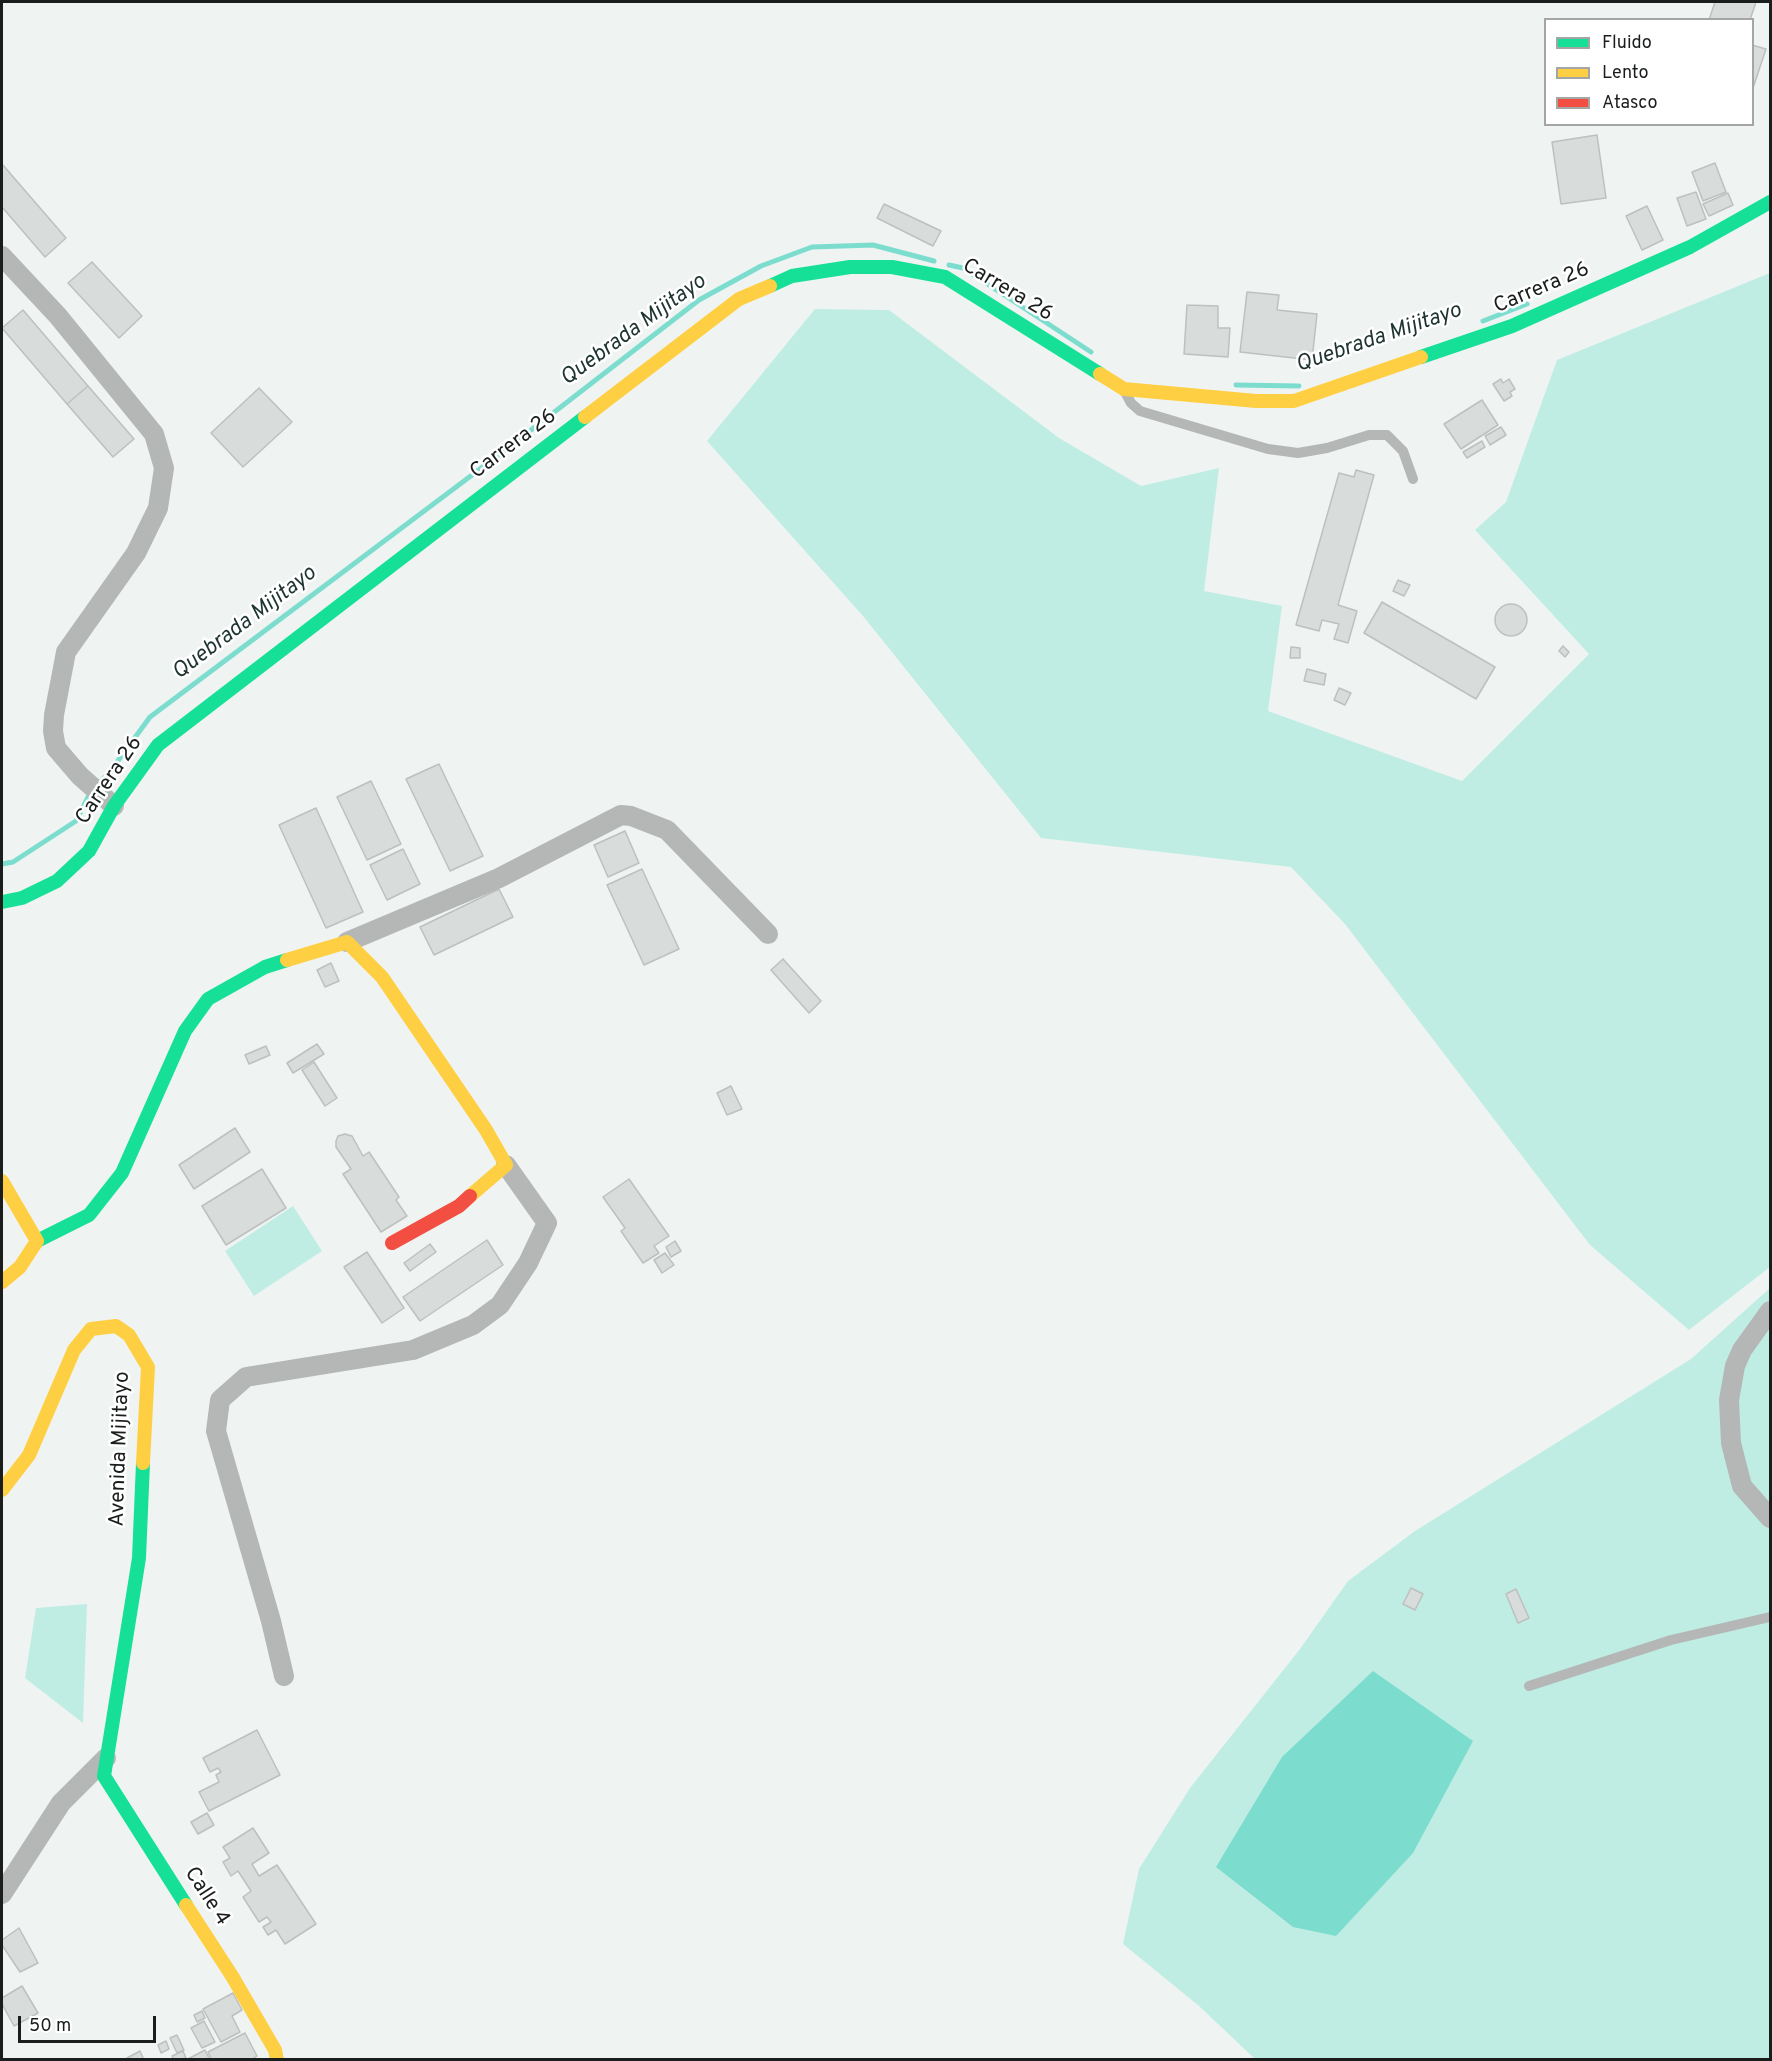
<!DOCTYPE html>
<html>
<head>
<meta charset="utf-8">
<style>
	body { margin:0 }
	#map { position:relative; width:1772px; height:2061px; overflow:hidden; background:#eff4f2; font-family:Overpass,sans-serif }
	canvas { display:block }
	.frame { position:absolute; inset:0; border:3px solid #1b1d1d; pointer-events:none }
	.legend { position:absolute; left:1544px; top:18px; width:210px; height:108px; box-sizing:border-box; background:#fff; border:2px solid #a4a5a5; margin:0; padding:8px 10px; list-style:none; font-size:18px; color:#1b1d1d }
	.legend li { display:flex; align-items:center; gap:12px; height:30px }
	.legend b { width:30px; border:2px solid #a4a5a5 }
	.scale { position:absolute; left:18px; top:2016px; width:138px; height:27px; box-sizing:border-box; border:3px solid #1b1d1d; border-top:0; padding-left:8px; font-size:18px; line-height:21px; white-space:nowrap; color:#1b1d1d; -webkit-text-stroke:4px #fff; paint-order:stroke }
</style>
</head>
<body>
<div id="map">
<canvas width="1772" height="2061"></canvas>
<div class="frame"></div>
<ul class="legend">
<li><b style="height:8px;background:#16e098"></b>Fluido</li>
<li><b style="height:8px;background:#ffcf43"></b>Lento</li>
<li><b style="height:8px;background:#f24e42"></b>Atasco</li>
</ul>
<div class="scale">50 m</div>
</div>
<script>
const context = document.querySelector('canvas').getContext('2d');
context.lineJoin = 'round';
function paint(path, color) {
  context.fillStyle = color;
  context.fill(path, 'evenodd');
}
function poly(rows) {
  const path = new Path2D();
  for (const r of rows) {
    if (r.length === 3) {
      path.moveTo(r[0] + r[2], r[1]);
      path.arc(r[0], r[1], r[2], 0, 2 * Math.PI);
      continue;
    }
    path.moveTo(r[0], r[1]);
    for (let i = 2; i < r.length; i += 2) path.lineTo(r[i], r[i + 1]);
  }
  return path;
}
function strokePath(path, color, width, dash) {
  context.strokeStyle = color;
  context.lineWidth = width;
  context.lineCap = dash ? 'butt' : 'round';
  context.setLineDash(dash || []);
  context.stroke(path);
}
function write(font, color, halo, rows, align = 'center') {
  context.font = font + ' Overpass,sans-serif';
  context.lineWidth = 5;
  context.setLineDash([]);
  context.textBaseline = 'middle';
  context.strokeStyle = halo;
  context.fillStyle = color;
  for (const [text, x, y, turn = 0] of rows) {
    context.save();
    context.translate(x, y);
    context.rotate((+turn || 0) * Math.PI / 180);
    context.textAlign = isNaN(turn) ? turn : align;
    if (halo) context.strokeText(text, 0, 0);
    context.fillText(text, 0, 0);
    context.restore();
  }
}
const green = poly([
	[1770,273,1770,1267,1689,1330,1590,1245,1345,924,1291,867,1041,838,863,616,707,441,815,309,889,310,1059,438,1141,486,1219,468,1204,591,1282,606,1268,711,1462,781,1589,654,1475,530,1506,502,1557,360],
	[293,1206,322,1251,254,1296,225,1251],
	[1770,1288,1770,2059,1255,2059,1199,2006,1123,1944,1139,1869,1190,1788,1300,1649,1348,1581,1415,1531,1691,1359],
	[87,1604,83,1723,25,1678,36,1608]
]);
const water = poly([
	[1373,1671,1473,1741,1413,1853,1336,1936,1293,1927,1216,1867,1282,1757]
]);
const stream = poly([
	[949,265,963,268,1091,352],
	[1483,321,1527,304],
	[1236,385,1299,386],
	[2,864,13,862,76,821,91,791,109,773,150,717,504,451,699,300,761,266,812,247,873,245,934,261]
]);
const building = poly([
	[1715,2,1756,2,1750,20,1709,20,1715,2],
	[1752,45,1766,49,1752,91,1752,45],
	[1597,135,1606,198,1561,204,1552,142,1597,135],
	[1715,163,1726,192,1703,201,1692,172,1715,163],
	[2,164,66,238,45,257,2,207,2,164],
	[1696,192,1706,219,1687,226,1677,198,1696,192],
	[1728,193,1733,205,1709,216,1703,204,1728,193],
	[884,204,941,231,933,246,877,218,884,204],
	[1647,206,1663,240,1642,250,1626,216,1647,206],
	[92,262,142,316,119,338,68,283,92,262],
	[1247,292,1279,295,1277,310,1317,314,1312,360,1240,352,1247,292],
	[1187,305,1218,306,1218,328,1230,328,1228,357,1184,354,1187,305],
	[23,310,88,386,67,404,2,328,23,310],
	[1501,379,1503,383,1509,379,1515,389,1510,392,1512,396,1504,401,1493,384,1501,379],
	[88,386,134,439,113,457,67,404,88,386],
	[259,388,292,422,243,467,211,433,259,388],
	[1482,400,1498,425,1461,449,1444,424,1482,400],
	[1501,427,1506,435,1490,445,1485,436,1501,427],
	[1482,441,1485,447,1467,458,1463,452,1482,441],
	[1356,470,1374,475,1338,605,1357,611,1348,643,1334,639,1339,624,1322,620,1319,631,1296,625,1339,473,1354,477,1356,470],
	[1398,580,1410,585,1404,596,1393,591,1398,580],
	[1382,602,1495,667,1476,699,1364,633,1382,602],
	[1511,620,16],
	[1563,646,1569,652,1565,657,1559,651,1563,646],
	[1291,647,1300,648,1300,658,1290,658,1291,647],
	[1307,669,1326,674,1324,685,1304,681,1307,669],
	[1339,688,1351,693,1345,705,1334,700,1339,688],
	[439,764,483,856,450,871,406,779,439,764],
	[371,781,401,844,367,860,337,797,371,781],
	[316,808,363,912,326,928,279,825,316,808],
	[625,831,639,863,608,877,594,845,625,831],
	[403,849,420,884,387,900,370,865,403,849],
	[642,869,679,949,644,965,607,885,642,869],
	[499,889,513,917,434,955,420,927,499,889],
	[783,959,821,1001,809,1013,771,970,783,959],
	[331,963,339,981,325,987,317,970,331,963],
	[317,1044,324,1054,293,1073,287,1063,317,1044],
	[266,1046,270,1055,249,1064,245,1055,266,1046],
	[314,1062,337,1098,325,1106,302,1070,314,1062],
	[731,1086,742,1109,727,1115,717,1093,731,1086],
	[235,1128,250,1152,194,1189,179,1165,235,1128],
	[345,1134,352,1136,363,1156,369,1152,399,1197,396,1200,407,1216,381,1232,343,1174,351,1169,336,1147,336,1141,338,1136,345,1134],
	[262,1169,286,1208,226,1245,202,1206,262,1169],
	[629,1179,669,1236,654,1246,659,1253,643,1263,621,1231,625,1228,603,1197,629,1179],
	[487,1240,503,1265,420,1321,403,1297,487,1240],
	[675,1241,681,1251,671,1257,666,1247,675,1241],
	[430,1244,436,1252,410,1271,404,1263,430,1244],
	[367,1252,404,1308,382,1323,344,1267,367,1252],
	[665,1253,674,1265,662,1273,654,1260,665,1253],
	[1411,1588,1423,1594,1415,1610,1403,1604,1411,1588],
	[1516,1589,1529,1618,1518,1623,1506,1594,1516,1589],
	[257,1730,280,1775,209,1811,199,1792,219,1782,216,1775,221,1772,218,1768,210,1772,203,1758,257,1730],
	[207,1813,214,1825,198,1834,191,1822,207,1813],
	[253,1828,269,1853,252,1864,259,1876,277,1865,316,1924,285,1944,276,1930,268,1935,263,1927,271,1922,267,1917,259,1922,243,1897,251,1891,238,1871,231,1876,223,1862,230,1858,223,1847,253,1828],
	[19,1928,38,1963,20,1972,2,1945,2,1940,19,1928],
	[22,1986,38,2013,14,2026,2,2004,2,1998,22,1986],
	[233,1993,242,2010,232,2016,240,2032,221,2042,203,2009,233,1993],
	[202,2011,205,2018,197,2022,194,2015,202,2011],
	[204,2021,215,2042,202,2048,191,2028,204,2021],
	[245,2033,257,2056,251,2060,212,2060,208,2052,245,2033],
	[177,2035,184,2050,177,2053,170,2038,177,2035],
	[166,2041,169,2049,161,2053,158,2045,166,2041],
	[205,2050,210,2060,186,2060,205,2050],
	[140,2051,144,2060,128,2060,127,2058,140,2051],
	[183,2051,186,2058,174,2060,172,2056,183,2051]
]);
const lane = poly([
	[1125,392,1131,403,1140,411,1268,449,1298,453,1327,448,1369,435,1387,435,1403,451,1413,479],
	[1529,1686,1671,1640,1770,1617]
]);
const street = poly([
	[2,256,58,316,154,434,164,468,158,508,136,553,66,652,54,715,53,731,56,748,80,776,114,806],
	[347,942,499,878,621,815,631,816,667,830,768,934],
	[1770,1311,1742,1350,1735,1366,1729,1400,1731,1443,1742,1486,1770,1518],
	[284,1676,271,1621,216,1431,220,1400,246,1377,413,1350,473,1325,500,1305,528,1263,547,1223,506,1165],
	[2,1894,61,1803,106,1758]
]);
const fast = poly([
	[770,286,792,276,850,267,892,267,945,277,1100,374],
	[1421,357,1512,326,1690,247,1770,202],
	[2,902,22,898,57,881,89,851,114,806,158,745,585,417],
	[37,1241,89,1215,122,1173,185,1031,208,999,265,967,287,960],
	[143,1463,139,1558,104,1776,186,1905]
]);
const slow = poly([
	[1100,374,1124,389,1256,401,1294,401,1421,357],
	[585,417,739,299,770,286],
	[287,960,347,942,382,977,486,1130,506,1165,470,1196],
	[2,1181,37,1241,20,1267,2,1282],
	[2,1490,29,1455,74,1350,91,1329,116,1326,129,1335,148,1367,143,1463],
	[186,1905,232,1976,275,2050,277,2060]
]);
const jam = poly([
	[392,1243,459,1206,470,1196]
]);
const streetNames = [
	["Carrera 26",1542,289,-23],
	["Carrera 26",1007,291,31],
	["Carrera 26",514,445,-37],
	["Carrera 26",110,781,-56],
	["Avenida Mijitayo",121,1449,-88],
	["Calle 4",206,1897,57]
];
const waterNames = [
	["Quebrada Mijitayo",634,331,-36],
	["Quebrada Mijitayo",1379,339,-19],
	["Quebrada Mijitayo",245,624,-37]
];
paint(green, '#bfede3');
paint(water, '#7cddce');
strokePath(stream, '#7cddce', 5);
paint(building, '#d8dcda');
strokePath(building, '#bdc0bf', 1.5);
strokePath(lane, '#b5b7b6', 10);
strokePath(street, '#b5b7b6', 20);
strokePath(fast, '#16e098', 14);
strokePath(slow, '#ffcf43', 14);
strokePath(jam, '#f24e42', 14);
write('21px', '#1b1d1d', '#fff', streetNames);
write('italic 22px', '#1d3430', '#fff', waterNames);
</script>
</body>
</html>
